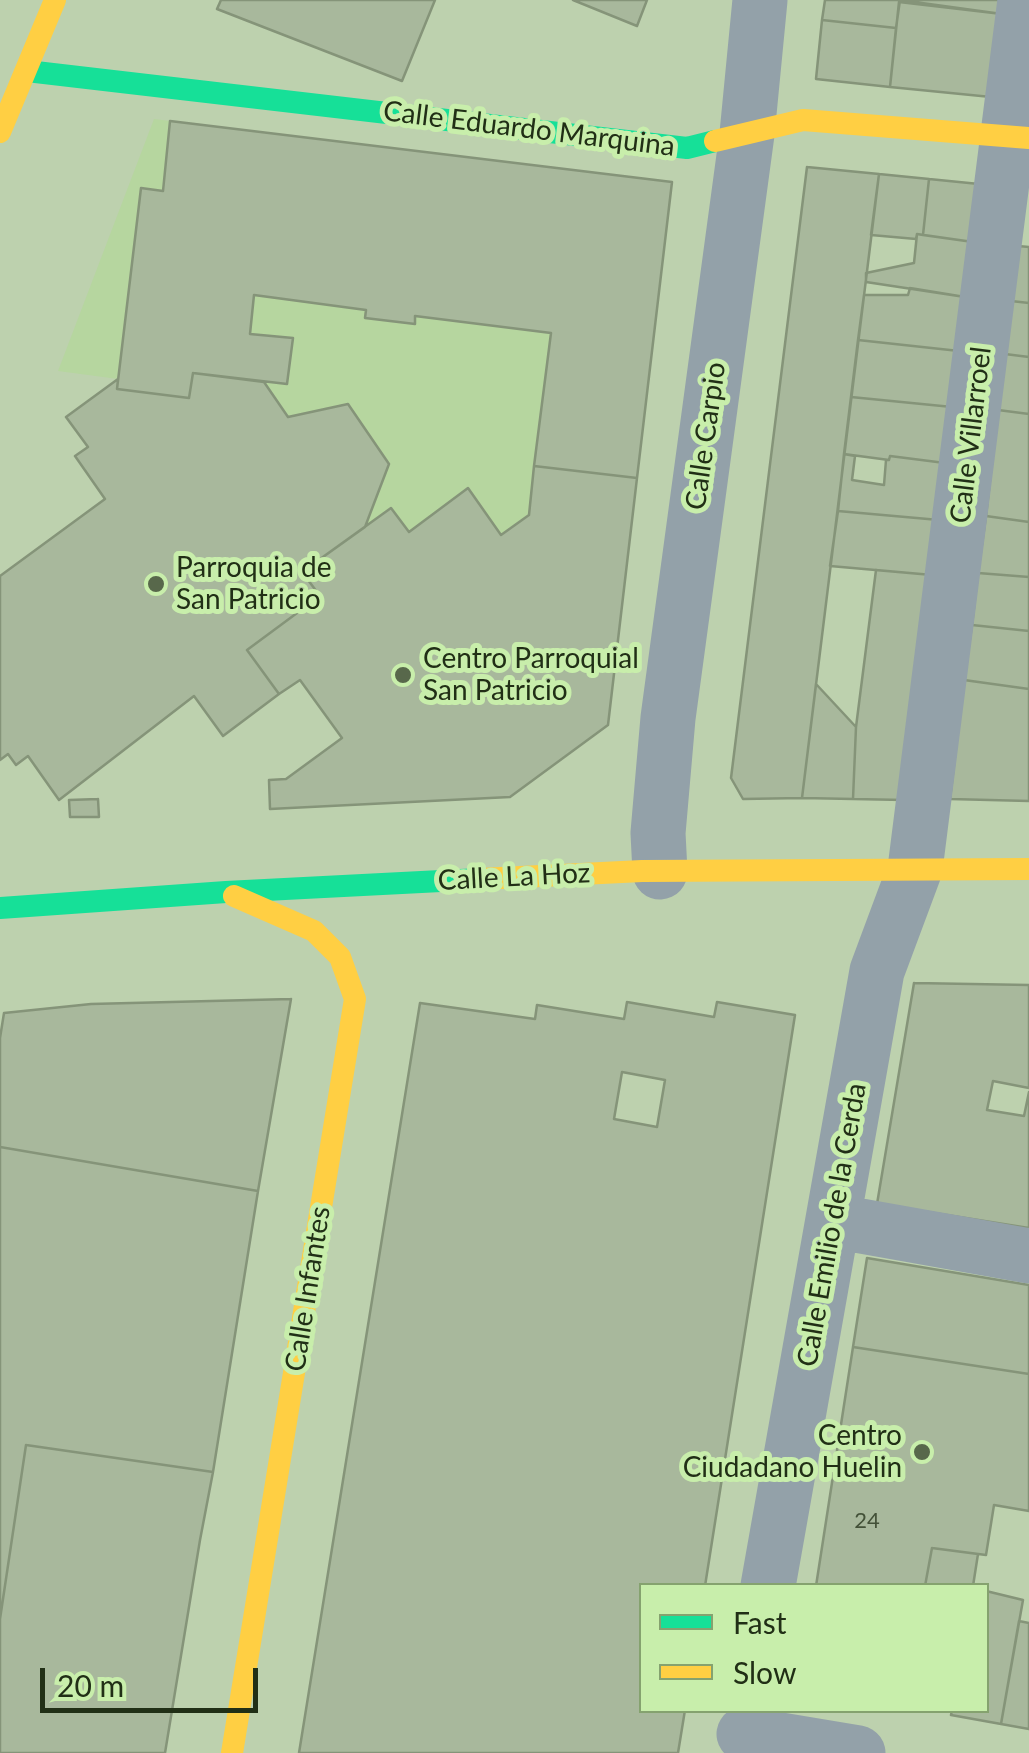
<!DOCTYPE html>
<html>
<head>
<meta charset="utf-8">
<style>
	body { margin:0 }
	#map { position:relative; width:1029px; height:1753px; overflow:hidden; background:#bdd1ae; font-family:Lato,sans-serif }
	canvas { display:block }
	.legend { position:absolute; left:639px; top:1583px; width:350px; height:130px; box-sizing:border-box; background:#c8eeab; border:2px solid #85a26f; margin:0; padding:12px 18px; list-style:none; font-size:30px; color:#212f16 }
	.legend li { display:flex; align-items:center; gap:20px; height:50px }
	.legend b { width:50px; border:2px solid #85a26f }
	.scale { position:absolute; left:40px; top:1668px; width:218px; height:45px; box-sizing:border-box; border:5px solid #212f16; border-top:0; padding-left:12px; font-size:30px; line-height:35px; white-space:nowrap; color:#212f16; -webkit-text-stroke:8px #c8eeab; paint-order:stroke }
</style>
</head>
<body>
<div id="map">
<canvas width="1029" height="1753"></canvas>
<ul class="legend">
<li><b style="height:12px;background:#16e098"></b>Fast</li>
<li><b style="height:12px;background:#ffcf43"></b>Slow</li>
</ul>
<div class="scale">20 m</div>
</div>
<script>
const context = document.querySelector('canvas').getContext('2d');
context.lineJoin = 'round';
function paint(path, color) {
  context.fillStyle = color;
  context.fill(path, 'evenodd');
}
function poly(rows) {
  const path = new Path2D();
  for (const r of rows) {
    path.moveTo(r[0], r[1]);
    for (let i = 2; i < r.length; i += 2) path.lineTo(r[i], r[i + 1]);
  }
  return path;
}
function strokePath(path, color, width, dash) {
  context.strokeStyle = color;
  context.lineWidth = width;
  context.lineCap = dash ? 'butt' : 'round';
  context.setLineDash(dash || []);
  context.stroke(path);
}
function write(font, color, halo, rows, align = 'center') {
  context.font = font + ' Lato,sans-serif';
  context.lineWidth = 10;
  context.setLineDash([]);
  context.textBaseline = 'middle';
  context.strokeStyle = halo;
  context.fillStyle = color;
  for (const [text, x, y, turn = 0] of rows) {
    context.save();
    context.translate(x, y);
    context.rotate((+turn || 0) * Math.PI / 180);
    context.textAlign = isNaN(turn) ? turn : align;
    if (halo) context.strokeText(text, 0, 0);
    context.fillText(text, 0, 0);
    context.restore();
  }
}
const built = poly([
	[154,119,672,182,637,478,535,466,529,515,501,535,468,488,409,532,391,508,365,527,389,464,348,404,288,417,263,382,193,373,189,398,118,379,58,371]
]);
const building = poly([
	[221,0,435,0,402,81,217,9,221,0],
	[573,0,647,0,637,26,573,0],
	[825,0,900,0,896,28,822,20,825,0],
	[900,0,1003,0,1002,14,900,0],
	[899,2,1002,14,991,97,890,87,899,2],
	[822,20,896,28,890,87,816,79,822,20],
	[170,121,672,182,637,478,534,466,551,333,415,316,415,324,365,318,366,310,254,295,250,334,293,338,287,384,193,373,189,398,117,389,141,188,163,191,170,121],
	[807,167,879,174,802,798,743,799,731,778,807,167],
	[879,174,929,179,923,235,917,234,916,239,871,235,879,174],
	[929,179,979,184,973,242,923,235,929,179],
	[917,234,973,242,965,297,866,282,866,273,914,263,917,234],
	[1018,246,1029,247,1029,303,1011,301,1018,246],
	[910,288,965,297,959,351,858,340,864,295,908,295,910,288],
	[1011,301,1029,303,1029,357,1005,354,1011,301],
	[858,340,959,351,952,407,851,397,858,340],
	[1005,354,1029,357,1029,414,998,410,1005,354],
	[193,373,264,382,288,417,348,404,389,464,365,527,302,572,320,596,247,650,279,694,223,736,194,696,59,800,28,756,16,765,8,754,0,760,0,576,105,499,75,456,88,447,66,417,118,379,117,389,189,398,193,373],
	[851,397,952,407,945,463,890,456,889,460,844,454,851,397],
	[998,410,1029,414,1029,522,986,516,998,410],
	[844,454,855,456,852,480,884,485,886,460,889,460,890,456,945,463,939,520,838,511,844,454],
	[534,466,637,478,608,725,510,797,270,809,269,780,286,779,342,738,300,680,279,694,247,650,320,596,302,572,391,508,409,532,468,488,501,535,529,515,534,466],
	[838,511,939,520,932,575,830,566,838,511],
	[986,516,1029,522,1029,577,978,573,986,516],
	[876,570,932,575,904,800,853,799,856,727,876,570],
	[978,573,1029,577,1029,631,972,625,978,573],
	[972,625,1029,631,1029,689,964,680,972,625],
	[964,680,1029,689,1029,801,950,799,964,680],
	[816,684,856,727,853,799,802,798,816,684],
	[98,799,99,817,70,817,69,800,98,799],
	[914,983,1029,985,1029,1088,993,1081,987,1110,1024,1116,1029,1092,1029,1228,877,1204,914,983],
	[291,999,258,1191,0,1147,0,1038,4,1013,91,1004,291,999],
	[627,1002,714,1017,717,1002,795,1015,705,1586,642,1586,642,1710,685,1710,678,1753,299,1753,420,1003,535,1019,537,1005,624,1019,627,1002],
	[622,1072,665,1080,657,1127,614,1119,622,1072],
	[0,1147,258,1191,213,1472,26,1445,0,1619,0,1147],
	[867,1258,1029,1285,1029,1374,853,1347,867,1258],
	[853,1347,1029,1374,1029,1511,994,1505,986,1555,932,1548,925,1586,816,1586,853,1347],
	[26,1445,213,1472,200,1540,165,1753,0,1753,0,1619,26,1445],
	[932,1548,978,1554,973,1586,925,1586,932,1548],
	[986,1591,1023,1600,1001,1724,951,1715,952,1710,986,1710,986,1591],
	[1019,1621,1029,1623,1029,1729,1001,1724,1019,1621]
]);
const street = poly([
	[660,872,658,833,668,718,747,134,760,0],
	[833,1221,1029,1256],
	[768,1586,877,971,915,869,1025,0],
	[744,1734,858,1753]
]);
const fast = poly([
	[27,71,687,148,715,141],
	[0,908,226,892,480,879]
]);
const slow = poly([
	[0,132,55,0],
	[715,141,803,120,1029,138],
	[480,879,642,871,1029,869],
	[232,1753,355,999,340,957,314,931,234,896]
]);
const markers = [
	[156,584,10,"#58684b"],
	[403,675,10,"#58684b"],
	[922,1452,10,"#58684b"]
];
const numberNames = [
	["24",867,1521]
];
const streetNames = [
	["Calle Eduardo Marquina",529,129,7],
	["Calle Villarroel",971,435,-83],
	["Calle Carpio",706,436,-82],
	["Calle La Hoz",514,877,-3],
	["Calle Emilio de la Cerda",832,1225,-80],
	["Calle Infantes",308,1289,-81]
];
const poiNames = [
	["Parroquia de",176,568],
	["San Patricio",176,600],
	["Centro Parroquial",423,659],
	["San Patricio",423,691],
	["Centro",902,1436,"right"],
	["Ciudadano Huelin",902,1468,"right"]
];
paint(built, '#b6d69f');
paint(building, '#a8b89c');
strokePath(building, '#859479', 2.5);
strokePath(street, '#93a1a9', 55);
strokePath(fast, '#16e098', 22);
strokePath(slow, '#ffcf43', 22);
for (const [x, y, r, color] of markers) {
  const dot = new Path2D();
  dot.arc(x, y, r, 0, 2 * Math.PI);
  context.fillStyle = color;
  context.fill(dot);
  strokePath(dot, '#c8eeab', 4);
}
write('22px', '#435138', null, numberNames);
write('28px', '#212f16', '#c8eeab', streetNames);
write('28px', '#212f16', '#c8eeab', poiNames, 'left');
</script>
</body>
</html>
